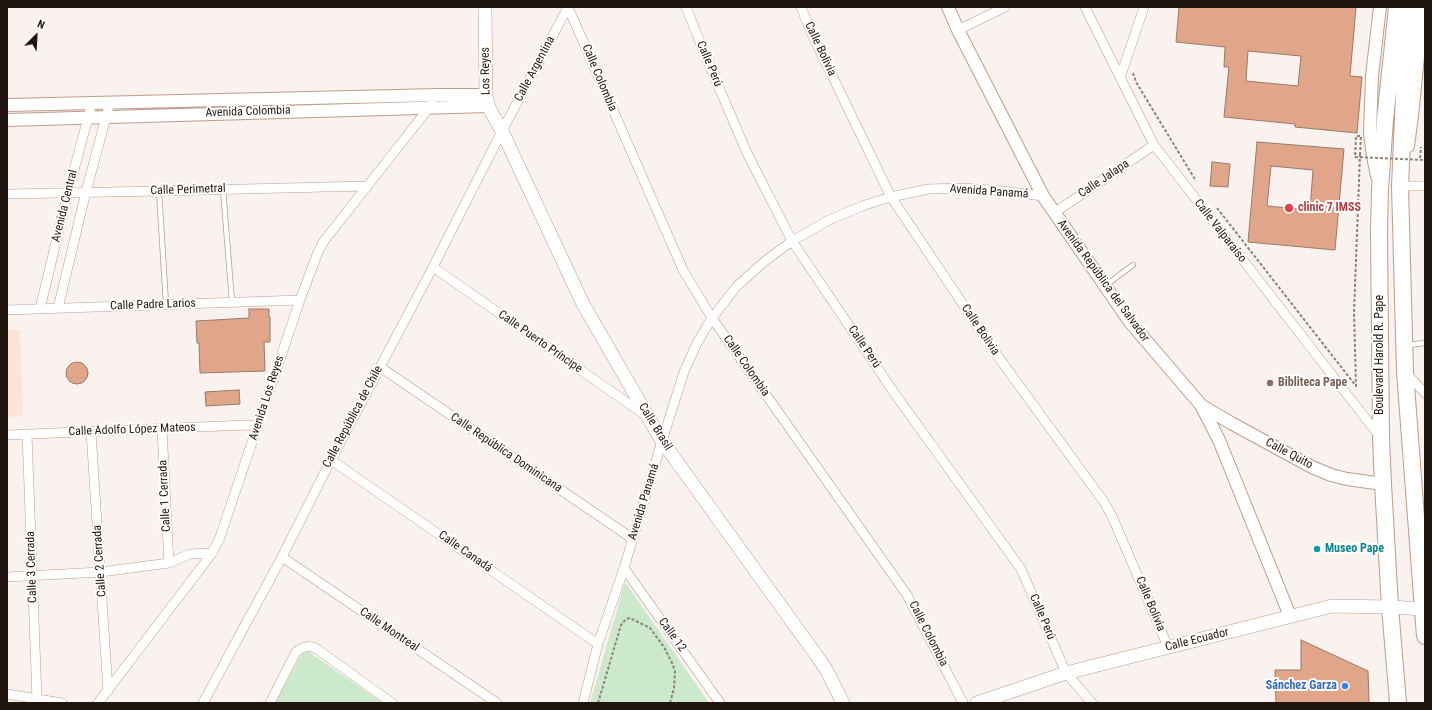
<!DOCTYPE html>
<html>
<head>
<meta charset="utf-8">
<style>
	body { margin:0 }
	#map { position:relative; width:1432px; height:710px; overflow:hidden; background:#faf2ef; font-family:"Roboto Condensed",sans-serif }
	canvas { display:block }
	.frame { position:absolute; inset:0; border:8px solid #21150f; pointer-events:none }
	.north { position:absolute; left:16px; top:16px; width:40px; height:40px; -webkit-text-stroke:3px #fff; paint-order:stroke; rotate:24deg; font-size:11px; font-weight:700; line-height:16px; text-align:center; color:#21150f }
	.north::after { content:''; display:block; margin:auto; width:14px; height:18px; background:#21150f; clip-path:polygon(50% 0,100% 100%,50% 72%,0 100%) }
</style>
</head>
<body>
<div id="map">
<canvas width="1432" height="710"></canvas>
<div class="frame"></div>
<div class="north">N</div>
</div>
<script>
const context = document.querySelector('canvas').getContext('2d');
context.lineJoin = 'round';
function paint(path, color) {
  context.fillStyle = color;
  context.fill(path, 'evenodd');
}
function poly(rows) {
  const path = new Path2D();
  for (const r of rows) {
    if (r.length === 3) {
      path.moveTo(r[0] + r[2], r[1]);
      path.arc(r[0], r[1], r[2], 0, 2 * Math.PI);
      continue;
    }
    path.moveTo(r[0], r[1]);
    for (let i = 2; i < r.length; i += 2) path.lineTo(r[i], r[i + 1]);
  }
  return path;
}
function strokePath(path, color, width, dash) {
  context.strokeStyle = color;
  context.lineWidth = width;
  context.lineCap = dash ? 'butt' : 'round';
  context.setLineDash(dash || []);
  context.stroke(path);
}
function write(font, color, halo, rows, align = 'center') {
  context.font = font + ' "Roboto Condensed",sans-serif';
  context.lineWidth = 4;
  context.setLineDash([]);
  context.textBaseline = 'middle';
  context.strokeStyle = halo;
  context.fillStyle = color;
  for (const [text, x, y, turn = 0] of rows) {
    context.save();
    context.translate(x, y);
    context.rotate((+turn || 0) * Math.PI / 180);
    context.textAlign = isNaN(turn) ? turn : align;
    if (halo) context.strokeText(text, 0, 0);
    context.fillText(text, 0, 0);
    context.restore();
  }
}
const education = poly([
	[7,330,20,330,23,416,7,417]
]);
const green = poly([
	[625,582,689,674,709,703,590,703],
	[309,652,383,703,275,703,302,653]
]);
const building = poly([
	[1179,7,1356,7,1350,76,1362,77,1357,133,1295,127,1295,124,1224,117,1229,67,1224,67,1225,47,1176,42,1179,7],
	[1248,51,1301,56,1298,86,1246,81,1248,51],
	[1257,142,1344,149,1335,250,1248,242,1257,142],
	[1271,166,1313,170,1310,210,1267,206,1271,166],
	[1212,162,1230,164,1228,187,1210,186,1212,162],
	[249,309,269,309,269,317,270,317,270,342,264,342,265,371,200,373,199,343,197,343,196,321,249,318,249,309],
	[77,373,11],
	[239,390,240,404,206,406,205,392,239,390],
	[1301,640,1368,671,1369,703,1276,703,1275,670,1301,670,1301,640]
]);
const path = poly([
	[1133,73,1136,82,1196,181],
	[1420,158,1421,147],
	[1217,208,1356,386,1354,313,1360,155],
	[598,703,621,625,626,619,630,618,650,628,664,647,672,663,675,671,674,688,670,703]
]);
const service = poly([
	[223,189,232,302],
	[159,191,166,304],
	[1106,285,1133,265],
	[1407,345,1425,343]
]);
const minor = poly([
	[568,7,683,270,712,318,907,595,963,703],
	[686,7,708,62,747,153,792,241,895,394,1021,569,1066,673,1092,703],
	[801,7,811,32,891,197,999,358,1104,502,1112,516,1168,647],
	[1085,7,1154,145,1380,437],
	[958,30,1005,7],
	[1120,78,1144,7],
	[1400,186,1425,186],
	[7,194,159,191,368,186],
	[1054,213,1154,145],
	[433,267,645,415],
	[58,308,86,192,110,102],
	[40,309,68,192,92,103],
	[7,310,300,300],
	[380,367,633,539],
	[1405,372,1425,393],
	[162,429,169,563],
	[91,432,108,691],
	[27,434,37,699],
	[7,435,246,425,258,426],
	[331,460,598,644],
	[282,557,497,703],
	[624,568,720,703],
	[7,577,101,572,169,563,190,554,212,553],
	[7,694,62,703],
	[98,703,200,569,212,553,219,540,300,300,318,252,324,241,432,104],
	[203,703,282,557,331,460,433,267,502,131,568,7],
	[270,703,296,652,302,648,309,646,317,649,392,703],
	[583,703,598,644,624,568,662,441,684,372,697,343,712,318,737,286,765,261,792,241,831,219,865,205,891,197,928,189,963,188,1003,191,1043,196]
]);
const tertiary = poly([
	[948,7,958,30,1043,196,1130,322,1201,405,1219,440,1290,616],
	[7,105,438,95,486,95],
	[7,120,488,106],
	[1408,146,1412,116,1423,7],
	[1377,176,1373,156,1370,133,1372,76,1380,7],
	[1202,406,1231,423,1312,467,1331,475,1347,479,1383,484]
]);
const secondary = poly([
	[485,7,486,95,488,106,502,131,583,304,662,441,819,659,827,671,843,703],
	[977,703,1066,673,1332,606,1390,607,1423,609]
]);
const trunk = poly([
	[1397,7,1385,120,1380,189,1379,232,1381,438,1383,484,1390,607,1398,703],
	[1413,7,1405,73,1400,186,1405,372,1425,636]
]);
const pathBridge = poly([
	[1360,155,1361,136,1356,136,1355,157,1425,160]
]);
const markers = [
	[1289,208,5,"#e0444e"],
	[1270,383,4,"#8d6e63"],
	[1317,549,4,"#0f9aa8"],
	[1345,686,4,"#3f7fe0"]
];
const streetNames = [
	["Calle Bolivia",820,49,65],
	["Calle Perú",709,64,67],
	["Calle Argentina",535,69,-62],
	["Los Reyes",486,71,-91],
	["Calle Colombia",599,78,67],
	["Avenida Colombia",248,112,-2],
	["Calle Jalapa",1104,179,-34],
	["Calle Perimetral",188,190,-2],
	["Avenida Panamá",989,192,4],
	["Avenida Central",65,206,-76],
	["Calle Valparaíso",1220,231,52],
	["Avenida República del Salvador",1103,281,54],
	["Calle Padre Larios",153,305,-2],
	["Calle Bolivia",980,330,56],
	["Calle Puerto Príncipe",540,342,35],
	["Calle Perú",864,347,56],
	["Boulevard Harold R. Pape",1380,355,-90],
	["Calle Colombia",746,366,55],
	["Avenida Los Reyes",267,398,-72],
	["Calle República de Chile",353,417,-62],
	["Calle Brasil",655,427,58],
	["Calle Adolfo López Mateos",132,430,-2],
	["Calle República Dominicana",506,453,34],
	["Calle Quito",1289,454,28],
	["Calle 1 Cerrada",165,496,-93],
	["Avenida Panamá",644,502,-73],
	["Calle Canadá",465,552,35],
	["Calle 2 Cerrada",100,561,-94],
	["Calle 3 Cerrada",32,567,-92],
	["Calle Bolivia",1150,604,67],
	["Calle Perú",1042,617,67],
	["Calle Montreal",389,630,34],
	["Calle Colombia",928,634,63],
	["Calle 12",672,635,54],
	["Calle Ecuador",1197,640,-14]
];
const healthNames = [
	["clinic 7 IMSS",1298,208]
];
const educationNames = [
	["Bibliteca Pape",1278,383]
];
const cultureNames = [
	["Museo Pape",1325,549]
];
const shopNames = [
	["Sánchez Garza",1337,686]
];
paint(education, '#fce4d9');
paint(green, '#cce9cc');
paint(building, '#e1a689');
strokePath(building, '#987868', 1);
strokePath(service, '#bd9c8b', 6);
strokePath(minor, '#bd9c8b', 10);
strokePath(tertiary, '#bd9c8b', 14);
strokePath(secondary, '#bd9c8b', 14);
strokePath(trunk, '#bd9c8b', 18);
strokePath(path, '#8c827d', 2, [3, 2]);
strokePath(service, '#fff', 4.5);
strokePath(minor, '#fff', 9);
strokePath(tertiary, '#fff', 12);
strokePath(secondary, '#fff', 13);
strokePath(trunk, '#fff', 16);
strokePath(pathBridge, '#8c827d', 2, [3, 2]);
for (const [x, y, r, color] of markers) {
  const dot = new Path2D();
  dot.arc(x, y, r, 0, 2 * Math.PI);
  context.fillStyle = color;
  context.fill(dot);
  strokePath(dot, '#fff', 1.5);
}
write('12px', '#21150f', '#fff', streetNames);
write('bold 12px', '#be3a42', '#fff', healthNames, 'left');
write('bold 12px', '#785e54', '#fff', educationNames, 'left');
write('bold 12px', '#0d838f', '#fff', cultureNames, 'left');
write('bold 12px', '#366cbe', '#fff', shopNames, 'right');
</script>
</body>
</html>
